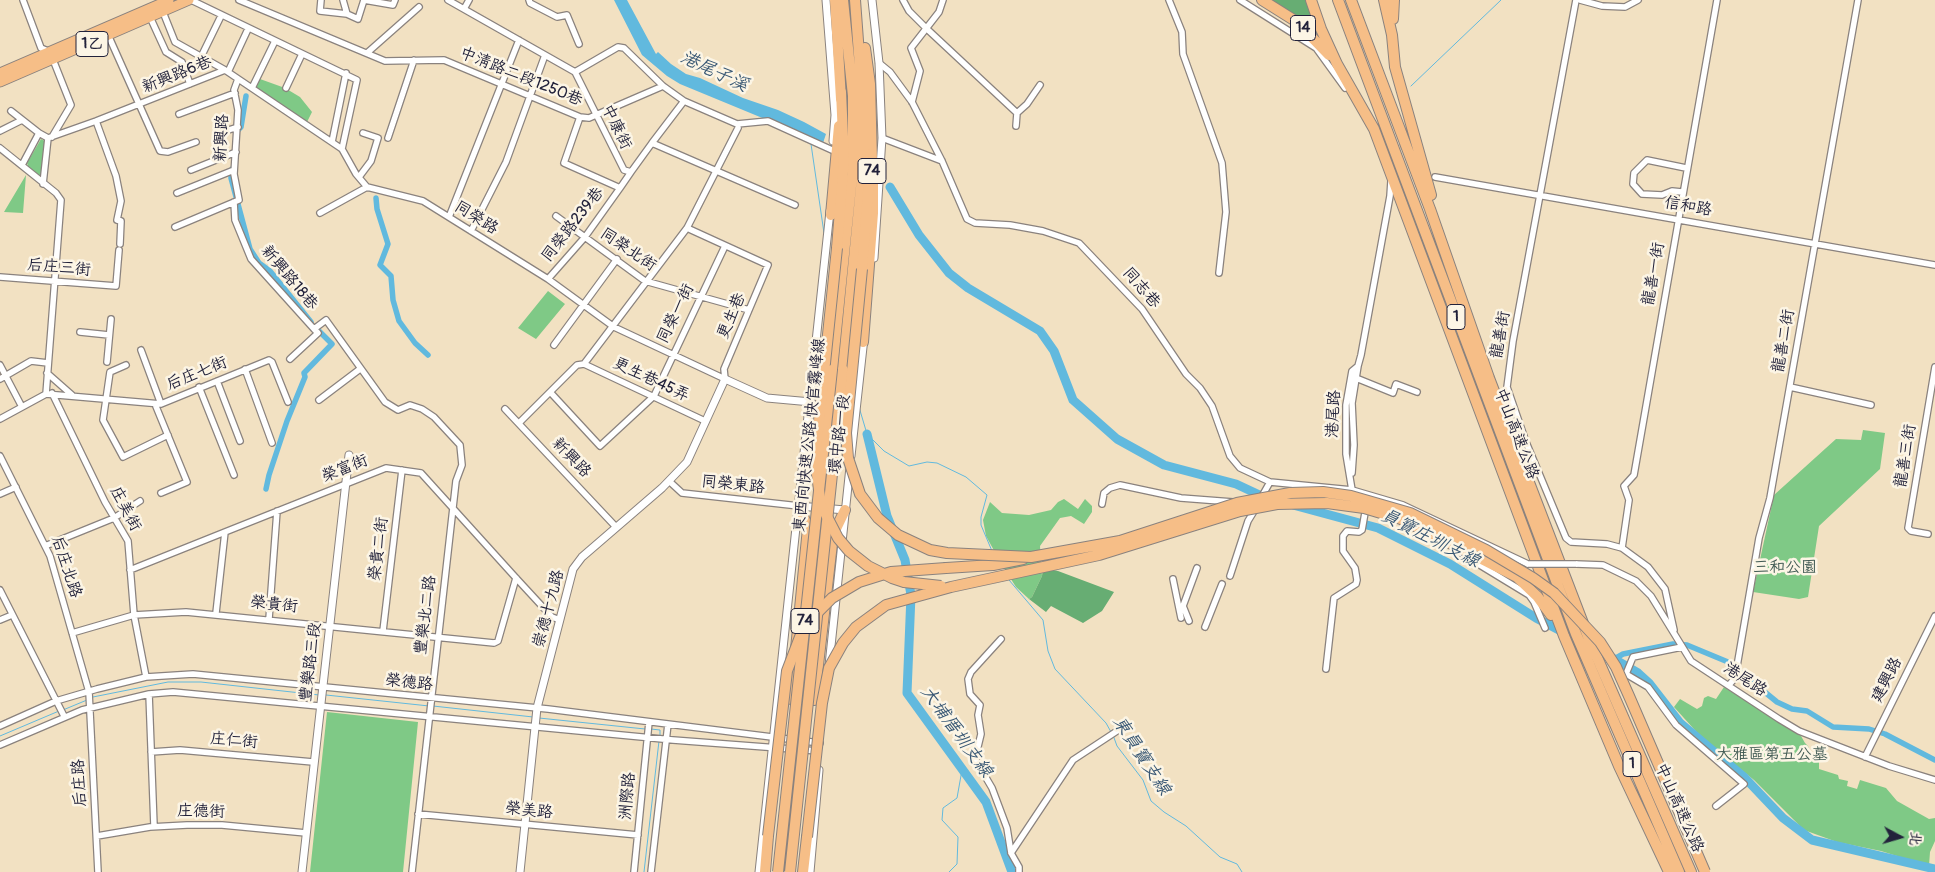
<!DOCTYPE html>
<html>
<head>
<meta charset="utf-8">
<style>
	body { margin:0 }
	#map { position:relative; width:1935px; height:872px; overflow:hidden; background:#f2e1c2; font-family:Pangolin,"LXGW WenKai TC",sans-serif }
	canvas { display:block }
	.north { position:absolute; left:1875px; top:812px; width:50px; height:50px; -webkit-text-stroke:4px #fcf5e5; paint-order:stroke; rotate:96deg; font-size:14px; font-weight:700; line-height:20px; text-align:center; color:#22223b }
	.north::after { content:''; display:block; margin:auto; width:18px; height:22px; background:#22223b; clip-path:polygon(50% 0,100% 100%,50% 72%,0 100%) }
</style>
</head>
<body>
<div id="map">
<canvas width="1935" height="872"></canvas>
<div class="north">北</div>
</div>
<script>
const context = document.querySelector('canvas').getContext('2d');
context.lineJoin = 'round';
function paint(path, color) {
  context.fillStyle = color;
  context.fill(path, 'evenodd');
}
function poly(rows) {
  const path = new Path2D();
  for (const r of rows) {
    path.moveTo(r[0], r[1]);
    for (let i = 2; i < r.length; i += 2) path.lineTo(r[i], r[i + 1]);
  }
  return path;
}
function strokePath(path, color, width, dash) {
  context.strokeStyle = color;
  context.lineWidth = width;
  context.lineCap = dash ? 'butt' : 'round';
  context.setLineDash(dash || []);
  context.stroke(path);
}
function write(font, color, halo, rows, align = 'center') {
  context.font = font + ' Pangolin,"LXGW WenKai TC",sans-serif';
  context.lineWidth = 5;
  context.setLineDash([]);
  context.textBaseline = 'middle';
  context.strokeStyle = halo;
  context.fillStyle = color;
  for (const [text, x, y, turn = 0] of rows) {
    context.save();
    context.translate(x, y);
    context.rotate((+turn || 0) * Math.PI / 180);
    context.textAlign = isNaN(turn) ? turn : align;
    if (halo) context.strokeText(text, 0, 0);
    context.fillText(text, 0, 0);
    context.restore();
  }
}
const green = poly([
	[260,79,285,88,300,97,312,112,307,122,256,88],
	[41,139,45,141,44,181,29,169,27,163],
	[26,175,23,213,4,212],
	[548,291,565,304,536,339,518,328],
	[1863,430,1885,433,1880,469,1819,526,1808,597,1799,599,1753,592,1774,495,1836,439,1861,440],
	[1064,499,1078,509,1085,499,1092,506,1092,512,1084,524,1071,516,1060,518,1040,546,1042,576,1032,597,1029,599,1016,587,1002,565,986,536,983,520,990,502,1002,513,1029,515,1051,510,1058,502],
	[1724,687,1801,736,1805,743,1808,746,1811,755,1819,760,1819,769,1838,775,1839,779,1848,781,1847,786,1857,789,1860,780,1886,788,1897,801,1929,819,1935,818,1935,841,1930,852,1929,866,1881,851,1837,842,1804,830,1754,780,1702,738,1674,707,1680,699,1697,709,1702,706,1704,698,1708,696,1716,699],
	[327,712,418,722,403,872,310,872]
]);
const forest = poly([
	[1269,0,1314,0,1323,41,1302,21],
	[1043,568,1058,571,1114,592,1102,611,1083,623,1051,606,1046,612,1029,599,1032,597,1042,576]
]);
const water = poly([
	[614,0,627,0,656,54,658,52,671,64,686,74,700,78,743,98,778,110,804,122,826,134,823,143,680,84,667,76,642,55]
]);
const stream = poly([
	[1411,86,1501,0],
	[811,144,824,233],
	[859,407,867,434,884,451,909,466,927,462,937,463,966,477,987,495,981,517,981,525,992,551],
	[1009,580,1043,620,1048,651,1055,669,1106,723,1111,732],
	[326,695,429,706],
	[93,697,168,682,201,682,319,695],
	[433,706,533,717],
	[63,710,87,700],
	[539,718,645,729],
	[651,729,660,730,660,737],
	[1113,735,1117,746,1143,780,1151,801,1164,812,1186,826,1220,857,1237,864,1242,872],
	[0,736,59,711],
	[644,872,659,741],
	[949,872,957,864,958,837,942,820,943,808,957,798,962,770]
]);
const canal = poly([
	[236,132,241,127,246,96],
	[232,169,231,178,250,249,259,263,270,271,311,322],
	[376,198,377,209,388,244,380,265,391,276,393,300,399,321,415,343,428,355],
	[266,489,269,475,287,421,305,377,304,373,332,344,317,329],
	[1616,658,1623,654,1673,644,1687,645,1728,662,1777,702,1792,709,1807,711,1833,727,1869,729,1885,734,1935,760]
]);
const river = poly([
	[890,187,919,235,949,273,968,288,1040,331,1054,351,1073,400,1117,439,1164,465,1236,484,1268,499],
	[867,434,887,516,905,560,911,595,907,693,986,802,1012,872],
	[1293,505,1378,528,1450,564,1536,618,1582,642],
	[1607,655,1638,673,1649,683,1680,723,1745,778,1783,818,1812,840,1935,869]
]);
const minorTunnel = poly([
	[1392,150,1422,138]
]);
const minor = poly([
	[23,0,41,48,50,52,71,105,52,137],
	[191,0,357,80,342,149],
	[239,0,385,61,444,60,580,117,589,118,663,86],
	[321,0,320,11,347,14],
	[343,0,347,14,358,19,364,0,393,5,395,0],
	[448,0,575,72,624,170,631,172,652,143,795,205],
	[529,0,530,3,557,17,567,15,579,44],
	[903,0,909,11,927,29,1017,113],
	[1169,0,1182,32,1183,54,1222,163,1226,212,1219,273],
	[1240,0,1316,48,1345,88],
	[1576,0,1513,341,1507,387,1526,442,1566,538,1571,542,1607,544,1622,548,1648,567,1665,589,1674,630],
	[1580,0,1602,6,1625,7,1638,0],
	[464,9,469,0],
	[163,12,175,42,225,70,342,149,356,174,367,187,423,201,548,279,614,327,725,379,724,369,768,265,687,228],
	[150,17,166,52,182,62,190,84],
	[109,37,160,151,168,152,196,142],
	[367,53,419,7],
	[201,57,221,16],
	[879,63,890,72,912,102,942,161,967,219,975,223,1010,225,1043,231,1079,243,1142,309,1186,374,1200,388,1212,406,1230,456,1240,468,1270,482,1352,490,1403,505,1528,564],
	[228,72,248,29],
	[575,72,618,47,624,48,663,86,684,101,737,124,768,121,832,150],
	[252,88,275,41],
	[286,88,302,54],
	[912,102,920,71,911,48,939,12,943,0],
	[11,111,39,133],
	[179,114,235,93],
	[580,117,564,163,620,188,631,172],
	[96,121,116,176,121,201,117,220,121,221,120,244],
	[1016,126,1017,113,1027,104,1040,85],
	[0,131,22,120],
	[219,133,238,127],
	[48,138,96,121,225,70],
	[388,138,414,60],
	[882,138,942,161],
	[332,142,346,73],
	[652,143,684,101],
	[0,148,56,193,61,200,46,394],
	[22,165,39,133,48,138],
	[191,170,236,152],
	[359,177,371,161,378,138,363,133],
	[1435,177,1935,265],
	[43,184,48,138],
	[1682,192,1672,191,1662,195,1642,194,1633,184,1634,173,1647,160,1686,168],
	[177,193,234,170],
	[234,202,235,220,251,259,314,329,326,320,385,402,398,410,410,405,422,409,434,417,460,445,462,465,456,481,412,872],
	[320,213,367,187],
	[556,216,645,281,749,310],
	[449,217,519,40],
	[175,227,239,200,234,174,238,110,234,90,238,79],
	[471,231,506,162,545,55],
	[0,277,116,286,119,250],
	[548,279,585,237,620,188],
	[80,332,109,335],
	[554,345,617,259],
	[141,350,161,404],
	[290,359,318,333,314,329],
	[107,362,111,319],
	[584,364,687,228,738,128],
	[584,364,705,421],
	[0,365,22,407],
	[126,365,110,372,103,420,123,457,168,435],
	[245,369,272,443],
	[47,373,72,395],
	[1356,378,1393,393,1396,384,1417,392],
	[0,379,31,361,48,363],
	[217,381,240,441],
	[199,387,234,475],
	[1790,387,1871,405],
	[52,393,105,502,128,541,134,615,146,677],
	[551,393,600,446,654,396,725,246],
	[319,400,360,369],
	[155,404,187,482,161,493],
	[505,409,616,527],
	[0,419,46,394,161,404,269,360,272,362,288,402],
	[519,423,577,365,584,364],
	[0,456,50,556,89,692,98,872],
	[1352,473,1354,445,1352,403,1358,366],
	[669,481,682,493,799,506],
	[1352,490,1346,454,1346,405,1352,371,1358,366,1361,355,1390,196,1391,181],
	[0,494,16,487],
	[1261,498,1270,482],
	[1102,504,1104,493,1110,488,1120,485,1181,498,1233,502],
	[1928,534,1911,531,1908,528,1935,367],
	[45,546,114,518,140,501],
	[1622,548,1629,500,1624,486,1634,475,1717,0],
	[1460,553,1529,595,1534,602,1545,628],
	[1576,564,1603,565,1636,581,1651,596,1691,661,1779,719,1799,731,1889,766,1935,780],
	[130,570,225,532],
	[1230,576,1248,521,1256,508],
	[1173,579,1181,618],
	[0,590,64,716],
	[216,613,225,532,386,468,421,473,516,578,552,617,560,620],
	[269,619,277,511],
	[0,620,12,615],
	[1189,621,1183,606,1197,568],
	[1205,627,1222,584],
	[383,631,402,470],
	[72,633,134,615,186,612,494,643,498,641,516,578],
	[1001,639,971,672,968,679,970,694,980,705,978,715,981,734,975,759,992,788,1007,828,1011,853,1019,867,1019,872],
	[1682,647,1633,657,1626,674,1648,687,1676,725,1744,784,1716,806],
	[1326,669,1334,598,1356,584,1357,580,1355,568,1343,551,1343,536,1347,531,1359,532,1362,530,1366,507],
	[1729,685,1735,678,1759,538,1770,498,1858,0],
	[149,694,154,826],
	[0,726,56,701,97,689,146,677,193,674,548,709,820,743],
	[0,745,82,710,149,694,173,692,673,740,818,751],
	[151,752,180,750,313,762],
	[1865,757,1935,616],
	[418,814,638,835],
	[97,836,150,827,187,825,222,825,306,833],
	[1011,853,1073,760,1117,731],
	[634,872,649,722],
	[651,872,668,724]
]);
const tertiary = poly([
	[826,0,835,115,833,141],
	[872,0,879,63,882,138,874,258],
	[851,456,864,338],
	[799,506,845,510],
	[829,665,850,467],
	[302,872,349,455],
	[520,872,537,708,573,569,582,557,662,488,687,462,725,379,767,398,811,402],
	[759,872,830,211],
	[810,872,819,770]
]);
const primary = poly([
	[0,73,169,0],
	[0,82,189,0]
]);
const trunk = poly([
	[835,0,841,99],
	[865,48,870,84,872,161],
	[831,215,839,126],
	[863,342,873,213,873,176],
	[832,370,853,167,853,96,843,0],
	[843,370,863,167,862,95,855,0],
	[791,699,808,528,799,506],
	[814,700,833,535,845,510]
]);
const motorway = poly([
	[1262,0,1297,22,1329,55],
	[1311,0,1321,29,1337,64,1374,129,1564,636,1619,766,1669,872],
	[1338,0,1576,634,1679,872],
	[1351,0,1430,209,1489,378,1589,639,1691,872],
	[1384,0,1392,35,1395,67,1431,195],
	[1393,19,1394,0],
	[837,248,844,159,841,92],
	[862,269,871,154],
	[1470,553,1517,577,1537,596,1551,615],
	[946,568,993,565,1023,559],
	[765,872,768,836],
	[803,872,807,837]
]);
const minorBridge = poly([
	[1528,564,1576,564]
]);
const trunkBridge = poly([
	[778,872,832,370],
	[790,872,843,370]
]);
const motorwayBridge = poly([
	[837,248,815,459,821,505,838,538,849,551,868,566,892,578,904,582,941,586],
	[862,269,846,433,848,458,860,494,878,518,898,535,930,550,947,553,1031,557,1120,541,1237,503,1290,493,1323,492,1351,496,1410,513,1486,550,1533,578,1554,593,1600,642,1616,667,1629,696,1705,872],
	[768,836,787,671,800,637,813,617,832,598,859,582,891,572,946,568],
	[807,837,822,703,829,668,843,643,856,627,886,605,951,587,1099,555,1240,511,1277,504,1327,503,1364,508,1401,519,1470,553]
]);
const shields = [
	[1303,28,25],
	[92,44,32],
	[872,171,28],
	[1456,317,18],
	[805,621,28],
	[1632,764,18]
];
const shieldNames = [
	["14",1303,28],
	["1乙",92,44],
	["74",872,171],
	["1",1456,317],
	["74",805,621],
	["1",1632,764]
];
const streetNames = [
	["新興路6巷",177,75,-22],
	["中清路二段1250巷",521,77,22],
	["中康街",616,127,64],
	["新興路",222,138,-87],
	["信和路",1688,207,10],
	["同榮路",476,218,32],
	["同榮路239巷",573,225,-52],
	["同榮北街",628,250,34],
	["后庄三街",59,268,5],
	["龍善一街",1654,274,-80],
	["新興路18巷",289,278,50],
	["同志巷",1141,288,49],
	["同榮一街",676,314,-64],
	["更生巷",732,316,-67],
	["龍善街",1501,335,-80],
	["龍善二街",1784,341,-80],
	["后庄七街",197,374,-22],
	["更生巷45弄",651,380,25],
	["港尾路",1334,414,-87],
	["環中路一段",840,434,-83],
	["中山高速公路",1516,434,69],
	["東西向快速公路 快官霧峰線",810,435,-84],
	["龍善三街",1906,456,-81],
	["新興路",571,458,46],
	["榮富街",345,469,-22],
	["同榮東路",733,485,6],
	["庄美街",125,509,62],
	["榮貴二街",379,549,-83],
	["后庄北路",66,567,72],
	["榮貴街",274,605,6],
	["崇德十九路",549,609,-75],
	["豐樂北二路",426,615,-83],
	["豐樂路三段",311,662,-83],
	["港尾路",1745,680,33],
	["建興路",1887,680,-63],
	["榮德路",409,683,6],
	["庄仁街",234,741,5],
	["后庄路",80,783,-93],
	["洲際路",628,796,-85],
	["中山高速公路",1679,808,66],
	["榮美路",529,811,6],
	["庄德街",201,812,1]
];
const parkNames = [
	["三和公園",1785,568],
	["大雅區第五公墓",1772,755]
];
const waterNames = [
	["港尾子溪",714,72,25],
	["員寶庄圳支線",1430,539,27],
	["大埔厝圳支線",956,732,54],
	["東員寶支線",1141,756,57]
];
paint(green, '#7fc986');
paint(forest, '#67ad73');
paint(water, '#61b9de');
strokePath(stream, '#61b9de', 1);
strokePath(canal, '#61b9de', 5.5);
strokePath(river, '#61b9de', 9);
strokePath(minorTunnel, '#c8bba7', 5.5, [5.5, 3]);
strokePath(minor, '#8a827e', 8);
strokePath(tertiary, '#8a827e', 9);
strokePath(primary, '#8a827e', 11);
strokePath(trunk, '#8a827e', 12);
strokePath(motorway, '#8a827e', 12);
strokePath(minor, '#fff', 5.5);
strokePath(tertiary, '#fff', 7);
strokePath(primary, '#f6be87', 9);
strokePath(trunk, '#f6be87', 10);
strokePath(motorway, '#f6be87', 10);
strokePath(minorBridge, '#8a827e', 8, []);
strokePath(trunkBridge, '#8a827e', 12, []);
strokePath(motorwayBridge, '#8a827e', 12, []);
strokePath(minorBridge, '#fff', 5.5);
strokePath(trunkBridge, '#f6be87', 10);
strokePath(motorwayBridge, '#f6be87', 10);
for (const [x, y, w] of shields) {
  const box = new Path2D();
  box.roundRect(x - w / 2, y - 12.5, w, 25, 4);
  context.fillStyle = '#fcf5e5';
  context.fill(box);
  strokePath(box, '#22223b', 1);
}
write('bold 15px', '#22223b', null, shieldNames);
write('16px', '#22223b', '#fcf5e5', streetNames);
write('16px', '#435c55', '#fcf5e5', parkNames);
write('italic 18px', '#385774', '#fcf5e5', waterNames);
</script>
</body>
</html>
